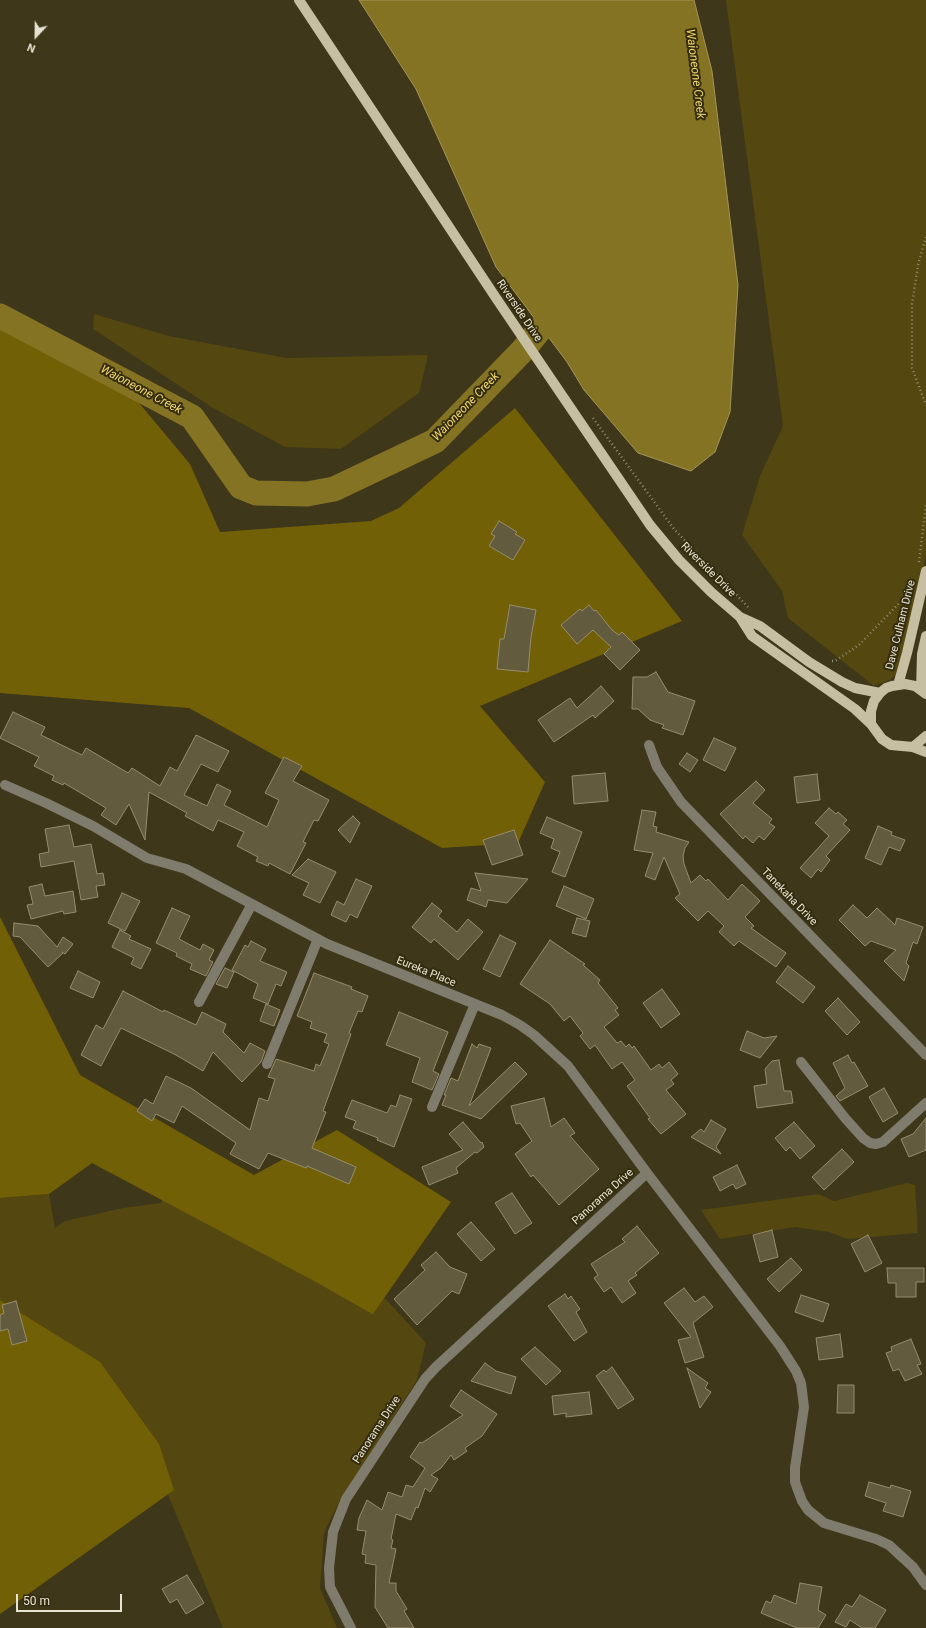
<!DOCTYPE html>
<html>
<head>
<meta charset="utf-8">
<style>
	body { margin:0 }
	#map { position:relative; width:926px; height:1628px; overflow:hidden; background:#3e3719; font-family:Roboto,sans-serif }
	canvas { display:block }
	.north { position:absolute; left:16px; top:16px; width:40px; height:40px; -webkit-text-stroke:3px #342c0e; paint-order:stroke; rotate:202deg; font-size:11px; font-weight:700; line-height:16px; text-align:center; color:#e7e3d2 }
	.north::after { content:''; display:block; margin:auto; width:14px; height:18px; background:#e7e3d2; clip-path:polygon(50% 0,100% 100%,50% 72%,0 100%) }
	.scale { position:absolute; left:16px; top:1594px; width:106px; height:18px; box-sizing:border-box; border:2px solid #e7e3d2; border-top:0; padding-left:5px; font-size:12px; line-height:14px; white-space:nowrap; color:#e7e3d2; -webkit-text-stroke:3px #342c0e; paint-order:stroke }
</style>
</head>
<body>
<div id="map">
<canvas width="926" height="1628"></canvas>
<div class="north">N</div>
<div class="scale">50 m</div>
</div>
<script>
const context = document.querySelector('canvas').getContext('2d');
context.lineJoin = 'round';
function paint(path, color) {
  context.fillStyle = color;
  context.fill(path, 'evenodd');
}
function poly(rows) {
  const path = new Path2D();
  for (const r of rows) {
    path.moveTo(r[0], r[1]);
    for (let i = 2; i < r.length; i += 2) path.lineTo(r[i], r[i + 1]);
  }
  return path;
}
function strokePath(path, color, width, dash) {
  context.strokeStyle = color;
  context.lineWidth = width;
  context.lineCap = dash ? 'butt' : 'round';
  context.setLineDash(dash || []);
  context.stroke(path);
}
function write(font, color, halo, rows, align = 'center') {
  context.font = font + ' Roboto,sans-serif';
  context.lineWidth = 4;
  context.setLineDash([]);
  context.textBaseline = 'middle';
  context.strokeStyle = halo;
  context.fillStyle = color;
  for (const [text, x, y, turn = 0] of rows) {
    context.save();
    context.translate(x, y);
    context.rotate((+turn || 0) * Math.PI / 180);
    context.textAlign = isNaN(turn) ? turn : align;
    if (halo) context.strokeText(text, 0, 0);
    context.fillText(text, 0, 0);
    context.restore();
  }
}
const green = poly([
	[726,0,926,0,926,555,902,655,895,676,890,680,874,686,788,618,782,591,742,535,760,476,783,426],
	[94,314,169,336,286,358,428,355,419,393,341,449,285,447,213,408,93,329],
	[181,1143,380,1293,426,1343,417,1380,339,1502,324,1533,320,1588,337,1628,223,1628,159,1473,64,1340,0,1300,0,1198,49,1194,55,1228,65,1221,123,1208,161,1203],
	[907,1183,915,1185,918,1233,847,1239,829,1232,795,1227,720,1239,701,1210,818,1194,834,1201]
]);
const forest = poly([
	[0,324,114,373,190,464,220,532,371,521,399,508,515,408,682,621,480,706,545,782,518,843,442,848,189,708,0,693],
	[0,917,80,1075,254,1175,337,1130,451,1202,373,1314,374,1315,316,1282,92,1163,49,1194,0,1198],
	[0,1300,100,1362,159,1444,174,1490,0,1614]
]);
const water = poly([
	[359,0,694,0,712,71,738,285,730,412,715,452,691,471,638,453,584,390,567,362,496,267,416,89,359,0]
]);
const river = poly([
	[0,316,192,417,241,487,256,493,307,494,334,489,435,441,523,350,541,328,567,305]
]);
const building = poly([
	[499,521,517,532,515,534,525,540,513,560,489,546,495,536,491,534,499,521],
	[510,605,536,610,531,637,528,672,497,669,500,639,504,639,510,605],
	[589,605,594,611,596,610,612,630,619,635,622,632,640,650,620,670,604,654,611,647,593,630,577,644,561,625,580,609,582,611,589,605],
	[656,672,668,692,695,701,683,735,662,728,664,725,650,720,638,709,632,709,633,677,647,677,656,672],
	[601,686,614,701,595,718,593,715,554,742,538,720,570,698,577,708,601,686],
	[13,712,45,727,41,735,82,755,86,748,128,773,132,768,160,786,170,767,177,771,196,735,229,751,218,772,201,764,184,795,207,806,217,784,231,791,224,805,267,827,279,800,265,793,284,757,302,766,293,781,329,800,318,821,314,820,303,842,306,843,290,874,269,863,268,866,256,861,258,857,237,846,244,832,218,820,213,831,185,816,187,813,149,792,145,840,129,804,116,825,101,815,106,808,64,783,63,785,52,780,54,776,34,766,39,757,0,738,13,712],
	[714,738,736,748,725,771,703,760,714,738],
	[687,753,698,760,690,772,679,764,687,753],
	[605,773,608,801,574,804,572,776,605,773],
	[817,774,820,800,797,803,794,777,817,774],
	[756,781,765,790,753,803,772,819,769,823,775,827,764,840,759,836,753,843,745,836,743,839,720,814,756,781],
	[829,808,836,814,838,812,847,820,843,824,850,830,826,856,830,860,821,872,818,869,811,878,800,868,829,836,815,823,829,808],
	[642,810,656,812,653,826,657,827,656,832,689,842,685,848,683,856,684,864,691,883,700,875,706,881,708,879,728,900,742,884,760,901,745,917,754,926,751,928,786,953,776,967,739,941,734,946,719,932,724,926,708,911,698,921,675,898,680,894,664,857,655,880,645,876,653,853,634,850,642,810],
	[353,816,360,823,350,843,338,830,353,816],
	[547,817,582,832,565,877,552,872,560,852,551,848,554,839,540,833,547,817],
	[69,825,74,847,91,844,97,874,103,873,105,885,96,886,98,897,81,900,74,861,41,867,39,854,49,852,45,829,69,825],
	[878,826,892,832,891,835,905,840,900,851,889,847,881,865,865,858,878,826],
	[514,830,523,855,492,865,483,840,514,830],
	[308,859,336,872,320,903,303,895,309,883,292,875,308,859],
	[475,873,528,879,507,903,488,900,486,907,467,900,471,888,481,891,475,873],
	[356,879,372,886,357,918,350,914,346,922,331,915,337,901,344,905,356,879],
	[42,884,45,896,73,891,76,912,64,914,63,911,31,919,27,905,33,904,29,887,42,884],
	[564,886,594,899,586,919,556,906,564,886],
	[122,893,140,901,125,931,108,923,122,893],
	[432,903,442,911,438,916,457,932,468,919,483,932,458,960,434,939,431,943,412,927,432,903],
	[853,905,867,918,877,908,895,925,897,918,923,927,917,944,913,942,906,963,909,966,904,981,884,961,896,950,871,941,865,946,839,920,853,905],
	[172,908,190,916,179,939,200,950,203,944,214,950,209,960,213,962,206,976,190,969,192,964,176,956,177,953,156,943,172,908],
	[577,918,590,921,586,937,572,933,577,918],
	[14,923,38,926,57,947,63,937,73,944,65,954,62,952,63,953,48,967,20,937,13,936,14,923],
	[120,930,131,936,129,939,151,949,141,969,131,964,134,958,112,947,120,930],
	[500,935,516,943,500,977,483,969,500,935],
	[550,940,585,964,583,965,600,980,598,983,618,1008,615,1010,619,1015,604,1027,617,1043,621,1041,626,1047,629,1044,632,1048,634,1046,651,1070,659,1064,662,1068,669,1062,678,1074,671,1080,674,1084,666,1090,686,1114,661,1134,648,1119,650,1118,627,1086,635,1080,622,1062,612,1069,595,1045,590,1049,580,1036,583,1033,570,1016,564,1021,550,1004,520,984,550,940],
	[251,941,266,949,260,961,287,972,281,986,276,984,268,1004,253,998,258,984,232,970,245,945,248,947,251,941],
	[788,966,815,987,803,1003,776,982,788,966],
	[225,968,234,972,227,988,216,984,225,968],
	[78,971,100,982,93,998,70,988,78,971],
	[314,973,352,987,351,989,368,996,362,1012,358,1011,349,1033,351,1034,323,1111,326,1112,312,1148,356,1167,349,1184,307,1166,306,1168,268,1153,259,1169,230,1154,236,1143,182,1106,174,1123,156,1114,152,1121,137,1111,145,1099,153,1104,166,1076,191,1088,250,1130,259,1098,268,1101,275,1079,268,1077,276,1059,314,1071,316,1064,320,1066,329,1044,324,1042,327,1034,310,1028,312,1022,297,1016,314,973],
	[662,989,680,1014,661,1028,643,1003,662,989],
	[123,991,163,1012,164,1010,196,1025,202,1012,226,1024,223,1032,244,1053,250,1043,265,1051,261,1062,242,1082,213,1052,203,1071,176,1055,121,1028,101,1066,81,1055,96,1025,103,1029,123,991],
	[838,998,860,1022,847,1035,825,1011,838,998],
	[266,1004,280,1010,274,1026,260,1021,266,1004],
	[399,1012,448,1032,433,1071,439,1074,432,1090,412,1082,420,1058,386,1045,399,1012],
	[747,1031,764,1038,777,1036,760,1058,740,1050,747,1031],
	[472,1044,477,1048,479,1044,491,1048,469,1106,515,1062,527,1074,481,1119,442,1105,446,1095,444,1095,451,1078,458,1081,472,1044],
	[848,1055,852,1063,854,1062,868,1086,840,1101,836,1096,845,1088,833,1063,848,1055],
	[779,1060,784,1091,791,1091,793,1103,757,1108,754,1086,767,1084,765,1069,772,1061,779,1060],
	[884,1088,898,1113,883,1122,869,1097,884,1088],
	[400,1095,412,1099,394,1147,377,1140,378,1138,353,1128,356,1121,345,1117,352,1100,387,1113,391,1105,396,1107,400,1095],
	[544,1098,551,1127,564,1118,575,1133,570,1136,599,1169,559,1205,533,1175,531,1177,515,1154,532,1141,520,1123,516,1124,511,1106,544,1098],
	[926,1118,926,1150,909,1157,901,1139,913,1134,926,1118],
	[711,1120,726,1129,716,1147,721,1154,691,1137,701,1129,704,1132,711,1120],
	[463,1122,481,1143,482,1142,484,1147,477,1153,475,1152,456,1168,458,1173,429,1185,422,1167,463,1150,449,1134,463,1122],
	[794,1122,815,1146,800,1159,790,1147,786,1151,775,1138,794,1122],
	[842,1149,854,1162,824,1190,812,1177,842,1149],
	[737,1165,746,1184,736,1189,733,1184,720,1191,713,1177,737,1165],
	[512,1193,532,1223,515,1234,495,1203,512,1193],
	[471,1222,495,1249,481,1261,457,1234,471,1222],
	[637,1226,659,1253,635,1273,637,1275,628,1281,636,1293,622,1303,611,1287,604,1292,594,1278,598,1275,591,1264,625,1242,622,1239,637,1226],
	[772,1230,778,1257,760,1262,753,1235,772,1230],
	[868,1235,882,1263,865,1272,851,1244,868,1235],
	[436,1252,450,1267,467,1274,459,1294,452,1291,417,1325,394,1299,425,1270,421,1265,436,1252],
	[791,1258,802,1270,779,1292,767,1279,791,1258],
	[887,1268,924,1268,924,1282,916,1282,916,1297,896,1297,896,1283,888,1283,887,1268],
	[684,1288,695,1302,704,1296,713,1307,693,1323,704,1357,685,1363,678,1340,691,1337,664,1303,684,1288],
	[565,1294,568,1299,571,1296,580,1309,576,1312,587,1332,574,1341,548,1306,565,1294],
	[801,1295,829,1304,823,1322,795,1312,801,1295],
	[16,1301,27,1341,12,1345,8,1329,0,1331,0,1315,4,1313,2,1305,16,1301],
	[840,1334,843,1357,819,1360,816,1338,840,1334],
	[911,1339,921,1364,917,1365,922,1374,905,1381,899,1369,893,1371,886,1353,892,1351,891,1347,911,1339],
	[535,1347,561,1371,546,1385,521,1359,535,1347],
	[485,1363,496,1371,516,1377,511,1394,471,1381,485,1363],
	[612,1367,634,1399,618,1409,596,1376,604,1370,606,1372,612,1367],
	[687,1368,708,1383,705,1388,711,1392,700,1408,687,1368],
	[838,1385,854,1385,854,1413,837,1413,838,1385],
	[461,1390,497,1414,482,1436,465,1448,467,1451,454,1460,451,1455,441,1468,431,1475,438,1479,430,1492,425,1488,418,1508,416,1507,411,1520,396,1514,391,1539,393,1540,391,1548,396,1549,389,1583,396,1583,396,1591,407,1609,404,1611,414,1628,388,1628,375,1607,376,1565,365,1563,366,1555,362,1554,366,1531,357,1530,359,1518,367,1500,382,1510,388,1492,402,1497,406,1485,413,1487,425,1468,410,1457,420,1442,422,1443,463,1415,450,1406,461,1390],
	[589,1392,592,1414,566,1417,566,1413,554,1415,552,1396,589,1392],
	[869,1482,890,1488,891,1485,911,1491,903,1517,883,1511,886,1503,865,1496,869,1482],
	[187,1575,204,1603,186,1614,177,1599,170,1603,162,1589,187,1575],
	[800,1583,822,1587,818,1610,826,1615,818,1628,797,1628,761,1613,766,1601,771,1603,774,1595,796,1604,800,1583],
	[860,1595,886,1610,875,1628,862,1628,850,1620,846,1627,835,1622,846,1604,852,1607,860,1595]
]);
const path = poly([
	[926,237,918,265,912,304,912,368,926,405],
	[593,418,674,529,748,607],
	[919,562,926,505],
	[832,661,835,661,859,645,908,594]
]);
const minor = poly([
	[649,745,657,767,681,802,926,1055],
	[5,785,46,803,93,826,147,858,186,869,327,944,502,1015,520,1025,534,1035,568,1066,647,1173],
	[199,1002,252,904],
	[801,1062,845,1118,863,1138,870,1143,876,1144,883,1142,926,1103],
	[267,1064,318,939],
	[432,1107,475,1004],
	[351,1628,330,1587,329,1568,333,1532,346,1499,425,1379,436,1367,647,1173,780,1346,796,1371,801,1383,804,1407,795,1468,795,1482,802,1501,808,1510,824,1523,876,1539,889,1545,913,1567,926,1585]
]);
const major = poly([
	[299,0,496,298,650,525,679,560,711,592,740,617,752,636,855,709,871,724],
	[740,617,760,626,809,662,842,682,855,688,880,693],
	[898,685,907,653,926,571],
	[921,690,922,654,926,636],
	[926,694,915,686,905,684,892,686,886,688,880,693,874,701,871,711,871,724,882,739,891,745,913,747,926,736],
	[913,747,926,752]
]);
const streetNames = [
	["Riverside Drive",519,311,56],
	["Riverside Drive",708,570,45],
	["Dave Culham Drive",901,625,-76],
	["Tanekaha Drive",789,897,46],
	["Eureka Place",426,972,22],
	["Panorama Drive",603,1197,-42],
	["Panorama Drive",377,1430,-57]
];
const waterNames = [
	["Waioneone Creek",695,74,83],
	["Waioneone Creek",141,390,28],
	["Waioneone Creek",466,407,-46]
];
paint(green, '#54470f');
paint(forest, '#726006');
paint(water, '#857324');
strokePath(water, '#a29558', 1);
strokePath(river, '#857324', 25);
paint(building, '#635b3d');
strokePath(building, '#958d6d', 1);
strokePath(path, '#928d75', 2.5, [1, 3]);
strokePath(minor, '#7f7b6d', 10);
strokePath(major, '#c6bfa2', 10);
write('11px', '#e7e3d2', '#342c0e', streetNames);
write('italic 12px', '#f2d86e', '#342c0e', waterNames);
</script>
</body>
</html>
